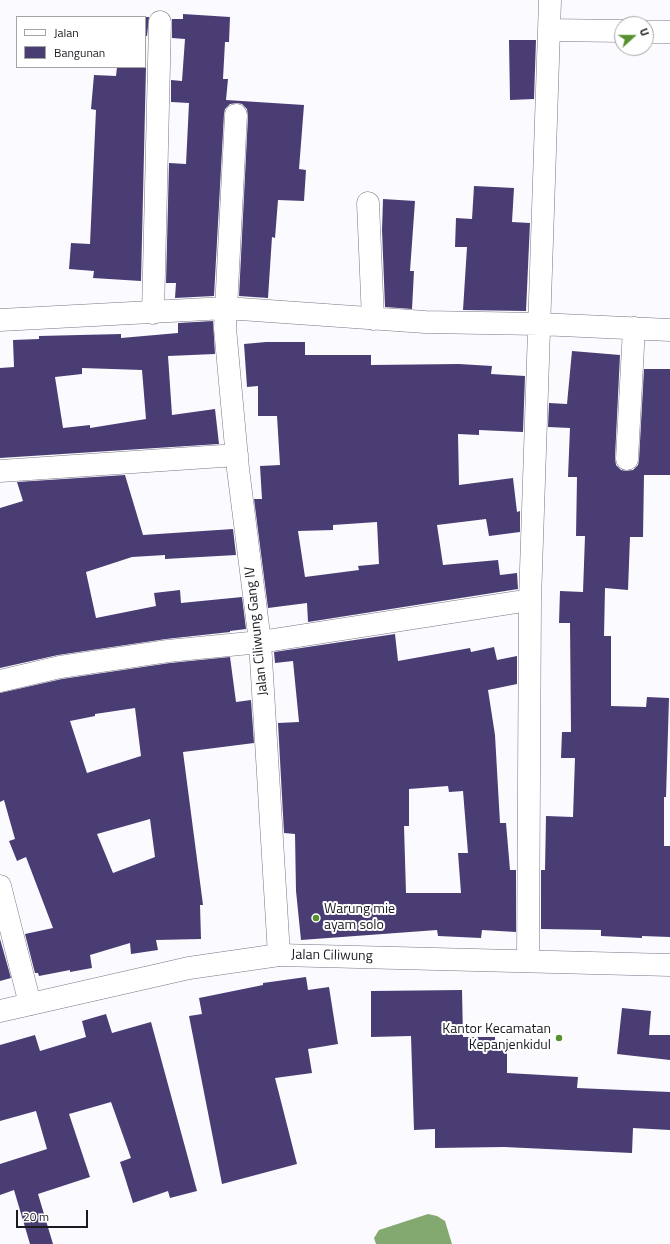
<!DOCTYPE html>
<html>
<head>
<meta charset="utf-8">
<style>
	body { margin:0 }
	#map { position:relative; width:670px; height:1244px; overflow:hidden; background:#fbfbff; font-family:"Titillium Web",sans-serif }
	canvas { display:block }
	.legend { position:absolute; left:16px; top:16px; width:130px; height:52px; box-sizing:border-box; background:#fff; border:1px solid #a4a3a6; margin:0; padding:5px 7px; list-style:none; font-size:12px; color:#1b1a21 }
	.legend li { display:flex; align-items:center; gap:8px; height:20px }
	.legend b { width:20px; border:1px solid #a4a3a6 }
	.north { position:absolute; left:614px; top:16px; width:40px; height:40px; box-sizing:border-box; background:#fff; border:1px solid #a4a3a6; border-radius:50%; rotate:69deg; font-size:11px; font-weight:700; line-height:16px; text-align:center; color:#1b1a21 }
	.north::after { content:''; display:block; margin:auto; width:14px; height:18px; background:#57912f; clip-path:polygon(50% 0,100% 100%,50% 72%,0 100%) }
	.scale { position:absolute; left:16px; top:1210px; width:72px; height:18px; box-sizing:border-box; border:2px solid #1b1a21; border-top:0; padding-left:5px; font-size:12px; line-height:14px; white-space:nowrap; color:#1b1a21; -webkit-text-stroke:3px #fff; paint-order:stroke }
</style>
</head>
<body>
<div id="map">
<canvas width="670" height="1244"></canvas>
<ul class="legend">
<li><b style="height:5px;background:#fff"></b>Jalan</li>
<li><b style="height:11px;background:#4a3d74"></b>Bangunan</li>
</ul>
<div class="north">U</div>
<div class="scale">20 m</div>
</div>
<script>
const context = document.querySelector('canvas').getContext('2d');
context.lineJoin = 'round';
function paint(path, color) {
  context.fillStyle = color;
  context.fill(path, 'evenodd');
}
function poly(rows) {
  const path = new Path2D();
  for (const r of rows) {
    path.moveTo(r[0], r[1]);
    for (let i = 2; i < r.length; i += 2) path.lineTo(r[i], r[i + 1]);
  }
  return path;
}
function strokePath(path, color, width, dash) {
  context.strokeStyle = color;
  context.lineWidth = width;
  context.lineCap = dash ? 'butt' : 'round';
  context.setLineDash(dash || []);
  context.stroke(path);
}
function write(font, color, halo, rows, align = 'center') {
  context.font = font + ' "Titillium Web",sans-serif';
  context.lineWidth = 4;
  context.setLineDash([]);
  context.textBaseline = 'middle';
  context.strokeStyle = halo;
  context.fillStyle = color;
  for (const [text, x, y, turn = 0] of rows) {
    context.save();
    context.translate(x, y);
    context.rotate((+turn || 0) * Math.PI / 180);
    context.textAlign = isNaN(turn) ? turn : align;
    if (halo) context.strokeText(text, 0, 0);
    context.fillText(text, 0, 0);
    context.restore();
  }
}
const water = poly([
	[428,1214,437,1216,445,1221,452,1244,376,1244,374,1238,379,1230]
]);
const building = poly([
	[183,14,230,17,229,42,225,42,223,79,228,79,226,100,304,105,299,169,306,170,304,201,278,200,275,238,272,237,268,298,239,296,248,116,247,109,242,104,237,103,230,104,225,109,224,114,214,296,175,298,176,283,166,283,169,163,186,164,189,103,171,102,171,80,182,81,185,39,172,38,172,19,183,19],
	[145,17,149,17,147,36,145,36],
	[509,40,536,40,534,99,510,100],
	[117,67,146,67,141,281,93,278,94,271,69,269,71,243,90,244,96,110,91,109,94,75,116,76],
	[474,186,514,188,512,222,530,223,526,311,463,310,467,247,455,247,456,218,472,219],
	[383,199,415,201,410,271,414,271,412,309,385,307,382,230],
	[213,321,215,354,168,356,172,415,215,409,219,444,0,458,0,368,14,367,13,340,39,339,39,336,121,334,121,338,178,333,178,323],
	[82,368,142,370,146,419,90,428,90,425,63,428,55,377,82,374],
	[266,342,305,342,305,355,371,355,371,365,459,364,492,366,491,374,525,376,523,432,479,430,479,435,458,434,459,485,513,478,517,512,520,511,520,532,489,536,486,519,437,525,443,565,498,560,500,575,517,573,518,589,308,622,307,603,268,608,254,499,262,499,260,466,280,465,277,416,258,416,258,386,247,387,244,344],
	[377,522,379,564,358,566,359,570,305,577,298,531,333,530,333,525],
	[572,351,620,355,615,458,616,465,621,470,626,471,633,470,638,465,639,460,644,369,670,369,670,475,644,475,643,537,630,537,628,590,605,588,604,636,611,636,611,706,646,707,647,697,669,698,666,797,664,797,664,846,670,846,670,937,642,936,642,938,601,936,601,930,541,929,541,870,545,870,546,816,573,817,575,758,561,758,562,732,571,732,570,623,559,623,560,591,583,592,585,536,576,536,577,477,568,477,570,428,548,427,549,403,567,404],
	[125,475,143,535,233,529,236,555,165,559,165,555,132,557,86,572,96,618,156,606,154,593,180,590,181,603,242,597,246,629,230,631,230,632,166,639,58,655,0,668,0,508,23,501,17,482],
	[395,634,398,661,470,648,471,652,494,647,497,660,517,656,517,684,488,690,495,735,500,823,506,823,510,870,516,870,516,932,482,930,481,938,438,936,437,930,301,940,296,891,295,834,284,833,278,723,299,722,293,661,275,663,274,652],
	[448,786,449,792,463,791,468,853,458,853,461,893,406,893,404,826,409,826,409,789],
	[230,657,236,702,251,700,254,743,183,752,203,905,200,905,201,939,156,940,158,950,131,954,130,943,90,955,92,968,70,972,70,970,39,976,38,973,35,973,25,934,53,928,26,857,17,861,9,841,15,839,4,800,0,802,0,693,62,679,170,663],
	[135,708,141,756,87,773,70,721,95,716,95,714],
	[150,819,155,857,113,873,97,834],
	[0,939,11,978,0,981],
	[306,977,308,990,329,987,338,1044,308,1049,312,1073,275,1078,297,1164,222,1184,189,1016,202,1014,199,998,263,985,263,983],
	[462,990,463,1037,495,1037,495,1049,507,1049,507,1073,578,1077,577,1088,670,1092,670,1130,633,1128,632,1153,504,1147,435,1148,435,1129,414,1130,411,1036,371,1037,371,991],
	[622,1008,651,1011,649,1035,670,1035,670,1060,617,1054],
	[106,1014,112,1033,151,1022,197,1191,170,1198,168,1191,133,1203,120,1162,131,1158,111,1102,69,1114,90,1177,38,1194,53,1244,30,1244,14,1190,0,1195,0,1164,47,1149,36,1111,0,1121,0,1045,35,1035,40,1051,86,1037,82,1021]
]);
const minor = poly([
	[549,30,622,31],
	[646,32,670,32],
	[236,115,225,328,238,469,260,642,279,955],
	[368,203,373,319],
	[153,313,160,22],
	[0,320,226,308,425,322,539,324,670,330],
	[627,459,634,328],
	[0,471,237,455],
	[0,681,60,667,168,651,260,642,530,600],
	[0,886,30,1004],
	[528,960,530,600,550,0]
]);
const major = poly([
	[0,1011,189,968,279,955,670,965]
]);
const markers = [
	[316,918,4,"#57912f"],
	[559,1038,4,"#57912f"]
];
const streetNames = [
	["Jalan Ciliwung Gang IV",257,631,-96],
	["Jalan Ciliwung",332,956,1]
];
const poiNames = [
	["Warung mie",324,910],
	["ayam solo",324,926],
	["Kantor Kecamatan",551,1030,"right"],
	["Kepanjenkidul",551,1046,"right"]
];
paint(water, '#84a970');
paint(building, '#4a3d74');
strokePath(minor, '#787586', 23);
strokePath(major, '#787586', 23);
strokePath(minor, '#fff', 22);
strokePath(major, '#fff', 22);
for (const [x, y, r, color] of markers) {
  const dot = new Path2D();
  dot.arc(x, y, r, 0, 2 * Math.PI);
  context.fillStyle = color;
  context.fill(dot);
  strokePath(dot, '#fff', 1.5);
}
write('14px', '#1b1a21', '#fff', streetNames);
write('14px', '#1b1a21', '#fff', poiNames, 'left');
</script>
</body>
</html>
